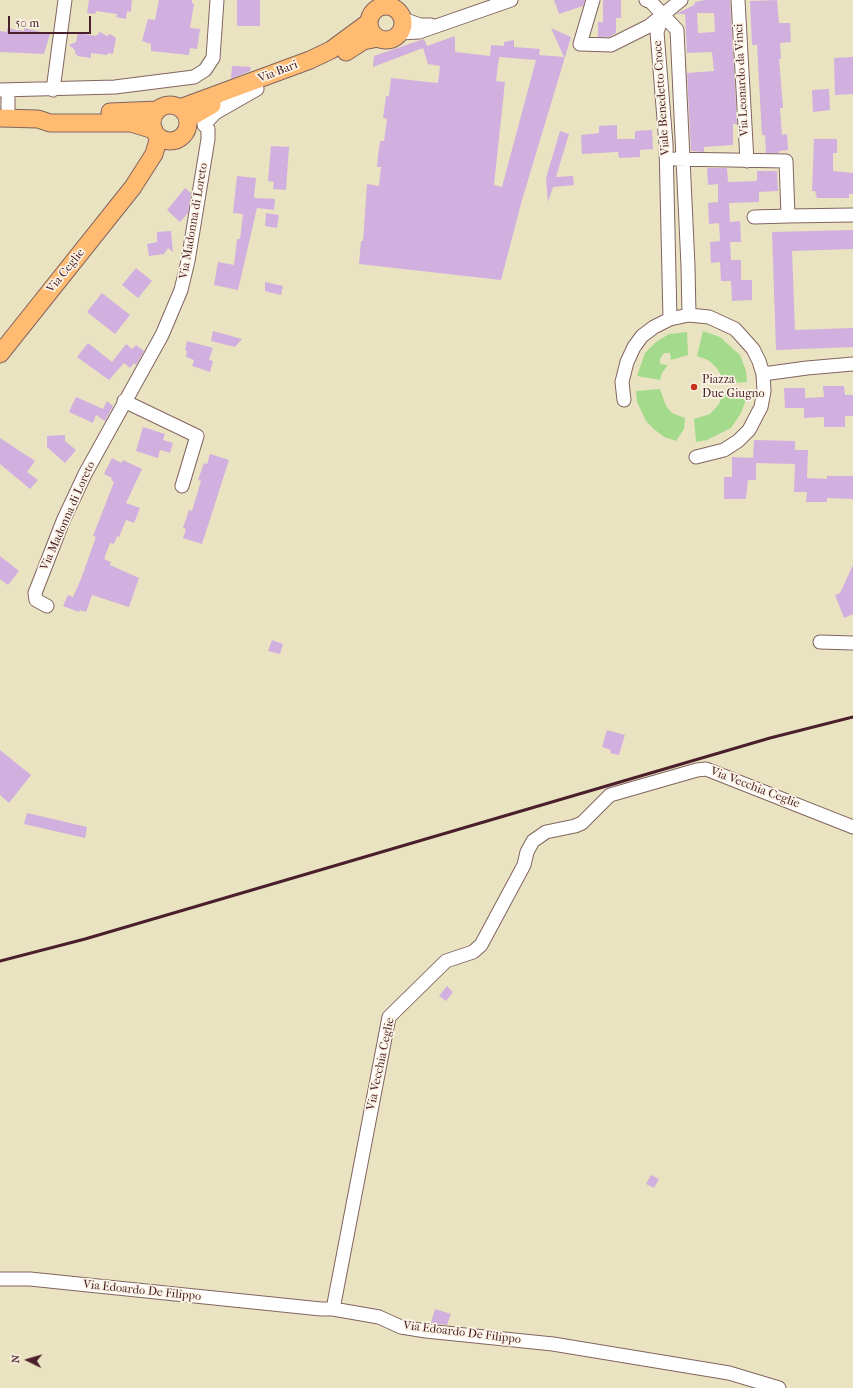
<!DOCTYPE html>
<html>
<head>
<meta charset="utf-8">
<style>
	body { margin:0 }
	#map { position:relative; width:853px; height:1388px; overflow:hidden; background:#eae3c1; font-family:"IM FELL French Canon",serif }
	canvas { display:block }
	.north { position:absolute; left:8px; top:1340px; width:40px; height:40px; -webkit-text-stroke:3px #fcf5e5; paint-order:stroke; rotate:275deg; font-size:11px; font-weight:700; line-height:16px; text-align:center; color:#4a1f2b }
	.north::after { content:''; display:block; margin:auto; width:14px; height:18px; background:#4a1f2b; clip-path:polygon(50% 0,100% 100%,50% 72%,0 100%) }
	.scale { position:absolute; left:8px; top:16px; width:83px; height:18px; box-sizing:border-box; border:2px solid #4a1f2b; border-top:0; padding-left:5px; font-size:12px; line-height:14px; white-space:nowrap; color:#4a1f2b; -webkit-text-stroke:3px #fcf5e5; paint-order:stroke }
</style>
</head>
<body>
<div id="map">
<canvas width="853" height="1388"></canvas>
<div class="north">N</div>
<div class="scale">50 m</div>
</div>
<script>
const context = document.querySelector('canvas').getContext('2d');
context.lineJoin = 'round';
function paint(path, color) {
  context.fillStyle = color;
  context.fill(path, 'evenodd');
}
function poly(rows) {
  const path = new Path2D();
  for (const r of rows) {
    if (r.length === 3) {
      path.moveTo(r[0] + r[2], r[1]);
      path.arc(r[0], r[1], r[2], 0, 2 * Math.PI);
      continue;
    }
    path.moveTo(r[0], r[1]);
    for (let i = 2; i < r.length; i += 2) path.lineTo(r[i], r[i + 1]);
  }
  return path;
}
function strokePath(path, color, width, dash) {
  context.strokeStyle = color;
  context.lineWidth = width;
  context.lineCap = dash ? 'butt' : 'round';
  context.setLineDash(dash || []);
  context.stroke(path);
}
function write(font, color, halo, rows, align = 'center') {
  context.font = font + ' "IM FELL French Canon",serif';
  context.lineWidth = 3.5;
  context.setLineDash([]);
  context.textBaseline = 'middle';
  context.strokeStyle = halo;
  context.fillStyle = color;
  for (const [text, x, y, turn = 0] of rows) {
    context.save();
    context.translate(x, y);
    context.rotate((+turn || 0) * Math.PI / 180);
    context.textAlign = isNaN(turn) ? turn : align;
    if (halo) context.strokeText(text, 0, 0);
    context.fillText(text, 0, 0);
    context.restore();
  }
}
const green = poly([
	[703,331,720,337,740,355,746,371,747,382,723,384,721,375,716,367,708,360,697,356],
	[687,332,688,355,671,360,670,353,664,353,660,359,660,364,668,365,662,373,660,380,637,376,645,353,656,342,669,334],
	[660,389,666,406,672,413,685,418,684,429,676,441,664,437,655,430,646,421,637,402,636,391],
	[723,392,747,397,741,413,731,428,707,440,696,442,694,419,710,414,719,404]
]);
const building = poly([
	[89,0,132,0,131,12,127,11,126,19,116,17,117,14,96,11,95,14,87,13],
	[159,0,192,0,192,3,194,4,190,28,200,29,197,49,190,48,189,55,151,51,151,44,142,41,148,19,155,20],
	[237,0,260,0,260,26,237,26],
	[554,0,585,0,583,6,559,14],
	[603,0,621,0,621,18,616,18,616,33,609,37,598,37,598,22,603,22],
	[705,0,730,0,737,124,733,124,733,145,704,147,704,152,691,151,687,73,714,71,712,52,687,53,685,14,676,14,694,5,695,2],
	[697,13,714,13,715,32,698,33],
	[777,0,779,23,790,23,791,42,780,43,781,59,779,59,783,108,780,108,782,135,787,134,788,150,779,151,779,153,766,153,765,135,762,135,757,45,752,45,750,1],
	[7,28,24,31,24,28,50,34,44,54,0,52,0,31,7,32],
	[551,28,571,37,522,200,501,280,359,264,361,241,363,241,367,184,379,186,381,167,377,167,378,156,380,141,384,141,387,119,383,118,386,96,389,96,391,78,438,83,440,66,428,64,423,48,373,67,374,56,424,39,427,46,455,36,455,52,490,56,491,45,504,46,504,42,514,40,514,47,540,49,539,55,564,57],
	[499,57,536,60,502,187,494,185,505,82,496,81],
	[100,32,107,36,110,34,116,38,113,54,108,53,107,55,91,53,91,58,77,56,77,54,75,54,75,50,69,45,76,42,78,33,96,36],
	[853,57,853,94,835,95,834,58],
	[232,66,251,67,250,71,231,79],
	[829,89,830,110,813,112,812,90],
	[617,125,617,139,635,139,635,131,652,130,653,149,640,150,640,157,619,158,618,152,582,154,581,135,599,133,599,126],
	[560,131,569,134,556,177,573,176,574,185,553,187,548,202,546,178],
	[814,139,837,139,837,153,833,153,833,171,853,173,853,194,849,194,849,198,817,198,815,191,812,191],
	[271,146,289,147,286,190,273,189,274,182,268,181],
	[707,168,727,168,728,182,757,181,757,171,777,171,778,191,759,192,759,202,729,203,730,222,740,221,741,242,730,242,731,260,741,260,741,280,752,280,752,300,732,301,731,281,721,281,720,262,711,263,710,242,720,241,719,223,709,224,708,203,718,202,718,184,708,185],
	[237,176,256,178,254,197,255,198,275,199,274,210,257,208,238,290,214,285,218,262,234,265,237,239,240,239,243,214,233,213],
	[185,188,191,193,188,213,180,222,167,210],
	[266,213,279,215,277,228,265,226],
	[853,230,853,249,792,251,795,330,853,328,853,347,776,350,772,232],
	[171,231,173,252,168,248,164,254,149,256,147,244,157,242,157,232],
	[136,268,152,281,138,298,122,285],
	[265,282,283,286,281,295,265,291],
	[102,293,130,315,115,334,87,312],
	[213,331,242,339,235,347,211,341],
	[187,341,213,348,209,360,213,361,210,372,192,366,194,360,186,357,187,351,185,350],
	[88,343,112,362,126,344,132,349,136,345,144,351,136,365,134,363,130,368,124,363,109,380,77,357],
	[823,386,844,386,845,395,853,395,853,416,845,416,845,427,824,427,824,417,804,418,804,408,785,408,784,388,805,388,805,398,824,397],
	[76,397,103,409,107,401,113,406,105,421,96,415,93,423,69,412],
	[143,427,165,434,163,440,173,443,170,453,160,450,158,458,136,451],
	[65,435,65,441,76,450,65,463,47,447,47,436],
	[0,438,35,461,27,472,38,480,30,489,0,464],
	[754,440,795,441,795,450,808,450,807,478,827,479,827,476,853,476,853,499,827,498,827,502,806,502,807,492,794,492,795,464,756,463,756,480,748,480,746,499,724,499,724,477,732,477,732,457,753,458],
	[210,454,229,460,202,544,183,538,186,529,183,528,189,510,192,511,201,481,198,480,204,463,207,464],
	[112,458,121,463,123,460,142,469,126,503,140,508,134,523,126,520,119,537,117,536,114,544,110,543,104,559,111,562,110,565,139,578,129,607,92,595,86,612,80,610,79,612,63,606,68,595,73,597,81,579,96,537,93,536,114,482,111,480,112,478,104,474],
	[0,556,19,571,8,585,0,579],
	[853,565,853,614,844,618,835,595,840,593],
	[272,640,283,644,280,654,268,651],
	[607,730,625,735,619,755,610,753,611,750,602,747],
	[0,750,31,775,9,803,0,795],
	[27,813,87,827,85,838,24,824],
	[447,986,453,992,446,1001,439,996],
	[651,1175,659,1179,654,1188,646,1184],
	[435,1309,451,1314,447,1325,431,1323]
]);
const minor = poly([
	[593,0,580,44,611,45,649,26,681,0],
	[646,0,651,2,677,30,688,266,689,315],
	[738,0,747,161],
	[663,15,657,32,666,144,670,319],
	[403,19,420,25,431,25],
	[400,33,419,32,511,0],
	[0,90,115,87,194,77,205,70,213,58,217,0],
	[53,90,65,0],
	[8,118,8,91],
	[204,125,215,113,257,89],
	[675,159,786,161,788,216,853,215],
	[754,217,788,216],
	[763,374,807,368,853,364],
	[624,400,622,382,627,362,634,347,642,336,654,327,670,319,689,315,709,317,735,329,753,349,759,361,763,374,764,391,761,407,749,430,738,441,724,450,696,457],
	[124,401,197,436,182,486],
	[47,606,36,600,35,593,63,521,85,474,162,335,181,290,188,261,208,139,208,129,204,125],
	[820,642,853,643],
	[0,1279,30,1279,321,1309,333,1309,379,1317,401,1327,426,1331,553,1344,729,1373,779,1388],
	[333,1309,389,1017,446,961,473,952,481,945,524,865,527,852,533,841,546,832,575,826,582,823,610,795,697,770,706,769,853,827]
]);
const major = poly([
	[386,23,17],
	[346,52,363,41,378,38],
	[170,123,18],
	[180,108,310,60,331,50,369,22],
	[110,112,158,110],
	[0,118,38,119,50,123,131,123,154,130],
	[188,119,212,105],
	[0,354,133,187,154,154,159,137]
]);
const rail = poly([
	[0,961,85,939,770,738,853,717]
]);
const markers = [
	[694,387,4,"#c8321e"]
];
const streetNames = [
	["Via Bari",278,72,-21],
	["Via Leonardo da Vinci",742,80,-93],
	["Viale Benedetto Croce",662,98,-94],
	["Via Madonna di Loreto",194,221,-80],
	["Via Ceglie",66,271,-51],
	["Via Madonna di Loreto",68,516,-66],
	["Via Vecchia Ceglie",755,788,21],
	["Via Vecchia Ceglie",381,1064,-78],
	["Via Edoardo De Filippo",142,1291,6],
	["Via Edoardo De Filippo",462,1333,7]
];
const poiNames = [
	["Piazza",702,380],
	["Due Giugno",702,394]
];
paint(green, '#a4da8b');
paint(building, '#d1afdf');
strokePath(minor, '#826460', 15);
strokePath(major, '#826460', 19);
strokePath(minor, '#fff', 13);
strokePath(major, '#ffbb71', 17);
strokePath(rail, '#4a1f2b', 3);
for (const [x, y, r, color] of markers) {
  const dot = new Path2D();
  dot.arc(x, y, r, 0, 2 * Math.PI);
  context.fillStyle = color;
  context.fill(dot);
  strokePath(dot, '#fcf5e5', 1.5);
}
write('12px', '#4a1f2b', '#fcf5e5', streetNames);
write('12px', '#4a1f2b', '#fcf5e5', poiNames, 'left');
</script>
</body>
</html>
